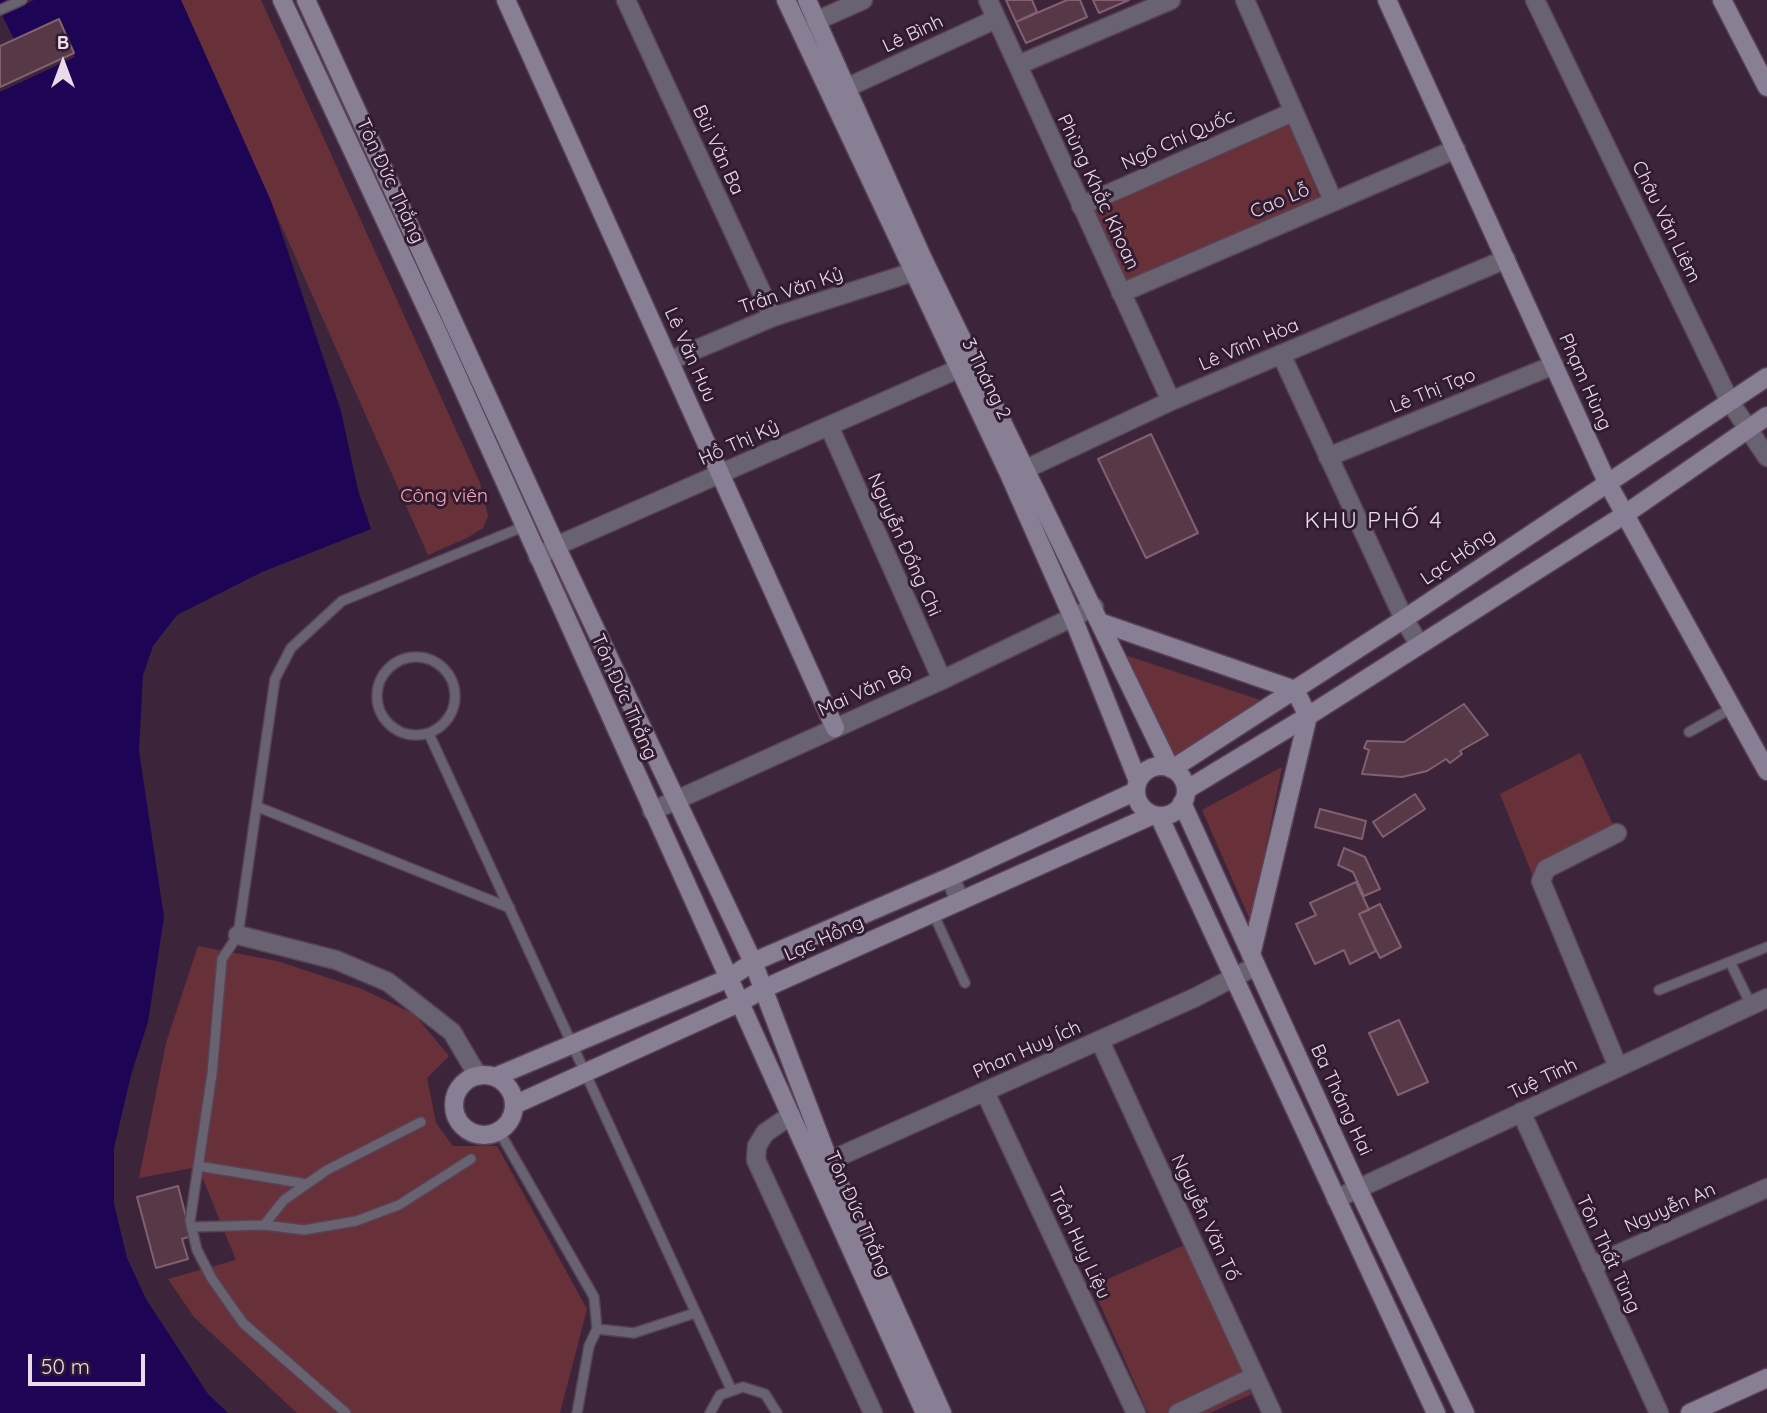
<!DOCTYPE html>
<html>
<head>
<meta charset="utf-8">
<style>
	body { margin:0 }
	#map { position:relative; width:1767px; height:1413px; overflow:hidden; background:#3c253b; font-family:Quicksand,sans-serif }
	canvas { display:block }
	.north { position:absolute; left:28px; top:28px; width:70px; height:70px; -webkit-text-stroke:5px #311b31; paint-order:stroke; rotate:0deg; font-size:19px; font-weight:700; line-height:28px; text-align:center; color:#eadbe9 }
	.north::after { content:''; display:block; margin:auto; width:24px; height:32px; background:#eadbe9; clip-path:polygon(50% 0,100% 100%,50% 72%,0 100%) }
	.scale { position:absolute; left:28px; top:1354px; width:117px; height:32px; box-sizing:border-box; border:4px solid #eadbe9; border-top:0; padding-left:9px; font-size:21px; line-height:24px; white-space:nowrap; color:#eadbe9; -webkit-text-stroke:5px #311b31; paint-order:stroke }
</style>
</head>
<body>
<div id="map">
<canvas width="1767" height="1413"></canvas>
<div class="north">B</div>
<div class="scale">50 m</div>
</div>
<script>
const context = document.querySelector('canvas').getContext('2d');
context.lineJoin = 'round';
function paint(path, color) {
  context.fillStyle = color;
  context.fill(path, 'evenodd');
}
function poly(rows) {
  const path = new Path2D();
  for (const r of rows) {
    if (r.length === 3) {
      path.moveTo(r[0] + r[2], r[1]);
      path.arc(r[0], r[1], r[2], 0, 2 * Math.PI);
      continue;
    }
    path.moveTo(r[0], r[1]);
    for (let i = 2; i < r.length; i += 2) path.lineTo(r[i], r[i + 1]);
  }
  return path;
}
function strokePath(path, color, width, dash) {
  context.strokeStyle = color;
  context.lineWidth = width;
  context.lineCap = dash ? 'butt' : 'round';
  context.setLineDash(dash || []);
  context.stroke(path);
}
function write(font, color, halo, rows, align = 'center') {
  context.font = font + ' Quicksand,sans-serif';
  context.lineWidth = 6;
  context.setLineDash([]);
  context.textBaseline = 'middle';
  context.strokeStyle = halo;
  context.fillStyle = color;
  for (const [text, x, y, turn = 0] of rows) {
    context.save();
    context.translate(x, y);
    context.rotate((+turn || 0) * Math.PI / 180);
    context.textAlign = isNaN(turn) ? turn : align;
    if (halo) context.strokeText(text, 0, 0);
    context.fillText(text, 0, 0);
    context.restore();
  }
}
const green = poly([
	[181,0,261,0,480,483,488,516,483,528,467,538,428,555],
	[1291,124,1322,205,1129,287,1091,210],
	[1122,654,1263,701,1172,758],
	[1580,753,1621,842,1534,879,1500,794],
	[1282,767,1251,922,1202,810],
	[198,946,277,961,362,989,414,1014,449,1056,427,1078,436,1123,453,1146,497,1146,587,1309,560,1413,297,1413,194,1317,168,1279,236,1260,198,1167,139,1178,166,1043],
	[1187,1244,1252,1394,1210,1413,1148,1413,1092,1286]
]);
const water = poly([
	[0,0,181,0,271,201,341,411,358,490,371,529,262,572,177,615,153,646,143,675,139,751,164,917,148,1022,131,1075,114,1148,114,1204,127,1258,146,1299,208,1394,228,1413,0,1413]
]);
const pier = poly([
	[10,0,34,0,2,15,15,41,59,21,75,57,0,92,0,4]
]);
const building = poly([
	[1006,0,1032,0,1037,12,1016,22,1006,0],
	[1067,0,1080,0,1087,17,1026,43,1016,22,1067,0],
	[1093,0,1129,0,1099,13,1093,0],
	[59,19,74,53,0,87,0,46,59,19],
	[1151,434,1198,533,1146,558,1098,459,1151,434],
	[1464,704,1488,735,1460,751,1462,754,1450,763,1446,759,1427,771,1402,777,1362,774,1369,750,1364,748,1367,741,1404,742,1464,704],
	[1415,794,1425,809,1383,837,1373,822,1415,794],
	[1320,809,1366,821,1362,839,1315,827,1320,809],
	[1344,848,1365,857,1380,889,1364,896,1353,872,1338,865,1344,848],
	[1356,882,1369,910,1359,914,1376,951,1350,964,1344,950,1315,964,1296,924,1316,915,1310,903,1356,882],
	[1380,904,1401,947,1380,958,1359,914,1380,904],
	[1399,1020,1428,1082,1398,1095,1369,1033,1399,1020],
	[178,1186,191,1236,182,1239,188,1259,156,1268,137,1197,178,1186]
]);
const lane = poly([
	[0,10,22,0],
	[416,696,39],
	[1689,732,1732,708],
	[429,734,731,1389],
	[258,807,510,908],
	[933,913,965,983],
	[1731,964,1751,1005],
	[1659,990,1767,947],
	[499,1131,594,1297,597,1329,589,1346,577,1413],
	[198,1166,307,1184],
	[264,1225,284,1200,327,1170,421,1122],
	[192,1227,264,1225,304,1230,356,1221,399,1205,471,1159],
	[597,1329,634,1333,695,1313],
	[346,1413,243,1323,212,1279,197,1250,190,1221,212,1074,222,959,238,935,275,679,291,648,342,601,525,526],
	[710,1413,720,1395,743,1387,765,1394,777,1413]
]);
const street = poly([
	[626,0,773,317],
	[988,0,1171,401],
	[1245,0,1333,201],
	[1535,0,1730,402,1767,457],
	[816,21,863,0],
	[1018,65,1171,0],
	[839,101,846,88,996,19],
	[1081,206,1293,112],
	[1121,293,1456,149],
	[1281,354,1404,619,1419,644],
	[669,361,773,317,913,272,920,260],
	[829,426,942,680],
	[1328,457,1554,365],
	[1013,475,1171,401,1506,259],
	[538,557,556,546,958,369],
	[652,811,942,680,1094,607],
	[1617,833,1546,869,1541,881,1618,1067],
	[950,877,960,901],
	[238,935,336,960,388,982,452,1032,478,1076],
	[1100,1041,1272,1413],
	[985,1092,1136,1413],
	[1521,1112,1659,1413],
	[791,1115,765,1133,757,1146,756,1160,873,1413],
	[819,1170,829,1161,1194,998,1256,966],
	[1336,1199,1767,998],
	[1591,1266,1767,1188],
	[1178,1413,1255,1376]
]);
const secondary = poly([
	[282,0,437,331,925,1413],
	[306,0,556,546,753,962,829,1161,942,1413],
	[506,0,835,728],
	[786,0,1010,476,1073,618,1138,781],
	[807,0,922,257,1170,768],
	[1387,0,1607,482,1767,771],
	[1722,0,1767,87],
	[1102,623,1295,690,1308,716,1251,955],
	[1161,791,25],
	[1172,769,1404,619,1767,377],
	[1186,790,1308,716,1624,515,1767,416],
	[1182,803,1357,1187,1465,1413],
	[1159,816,1436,1413],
	[484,1105,30],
	[495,1077,729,978,753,962,950,877,1136,791],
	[514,1105,741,1002,765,988,1153,815],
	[1690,1413,1767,1378]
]);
const streetNames = [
	["Lê Bình",913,34,-25],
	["Ngô Chí Quốc",1178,140,-24],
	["Bùi Văn Ba",718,150,65],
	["Tôn Đức Thắng",390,181,65],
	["Phùng Khắc Khoan",1098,192,65],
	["Cao Lỗ",1280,201,-23],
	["Châu Văn Liêm",1666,222,64],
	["Trần Văn Kỷ",791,291,-19],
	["Lê Vĩnh Hòa",1249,345,-23],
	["Lê Văn Hưu",690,355,66],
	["3 Tháng 2",986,379,64],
	["Phạm Hùng",1585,382,66],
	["Lê Thị Tạo",1433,391,-22],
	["Hồ Thị Kỷ",739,443,-24],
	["Nguyễn Đổng Chi",904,545,66],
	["Lạc Hồng",1458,557,-34],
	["Mai Văn Bộ",865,691,-24],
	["Tôn Đức Thắng",624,697,66],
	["Lạc Hồng",824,939,-24],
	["Phan Huy Ích",1027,1050,-24],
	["Tuệ Tĩnh",1543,1079,-25],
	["Ba Tháng Hai",1341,1100,65],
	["Nguyễn An",1670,1208,-24],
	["Tôn Đức Thắng",858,1214,66],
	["Nguyễn Văn Tố",1205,1218,65],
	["Trần Huy Liệu",1079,1243,65],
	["Tôn Thất Tùng",1608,1254,65]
];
const parkNames = [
	["Công viên",444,496]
];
const quarterNames = [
	["KHU PHỐ 4",1374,521]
];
paint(green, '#68313a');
paint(water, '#1d0454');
paint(pier, '#3c253b');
paint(building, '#573847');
strokePath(building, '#826070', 2);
strokePath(lane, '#584257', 12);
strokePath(street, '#584257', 21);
strokePath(secondary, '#584257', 21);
strokePath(lane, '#696270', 9);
strokePath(street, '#696270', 18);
strokePath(secondary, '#897f94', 18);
write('19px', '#eadbe9', '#311b31', streetNames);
write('19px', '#f9aab4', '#311b31', parkNames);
context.letterSpacing = '2px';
write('23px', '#eadbe9', '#311b31', quarterNames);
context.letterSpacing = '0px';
</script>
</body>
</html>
